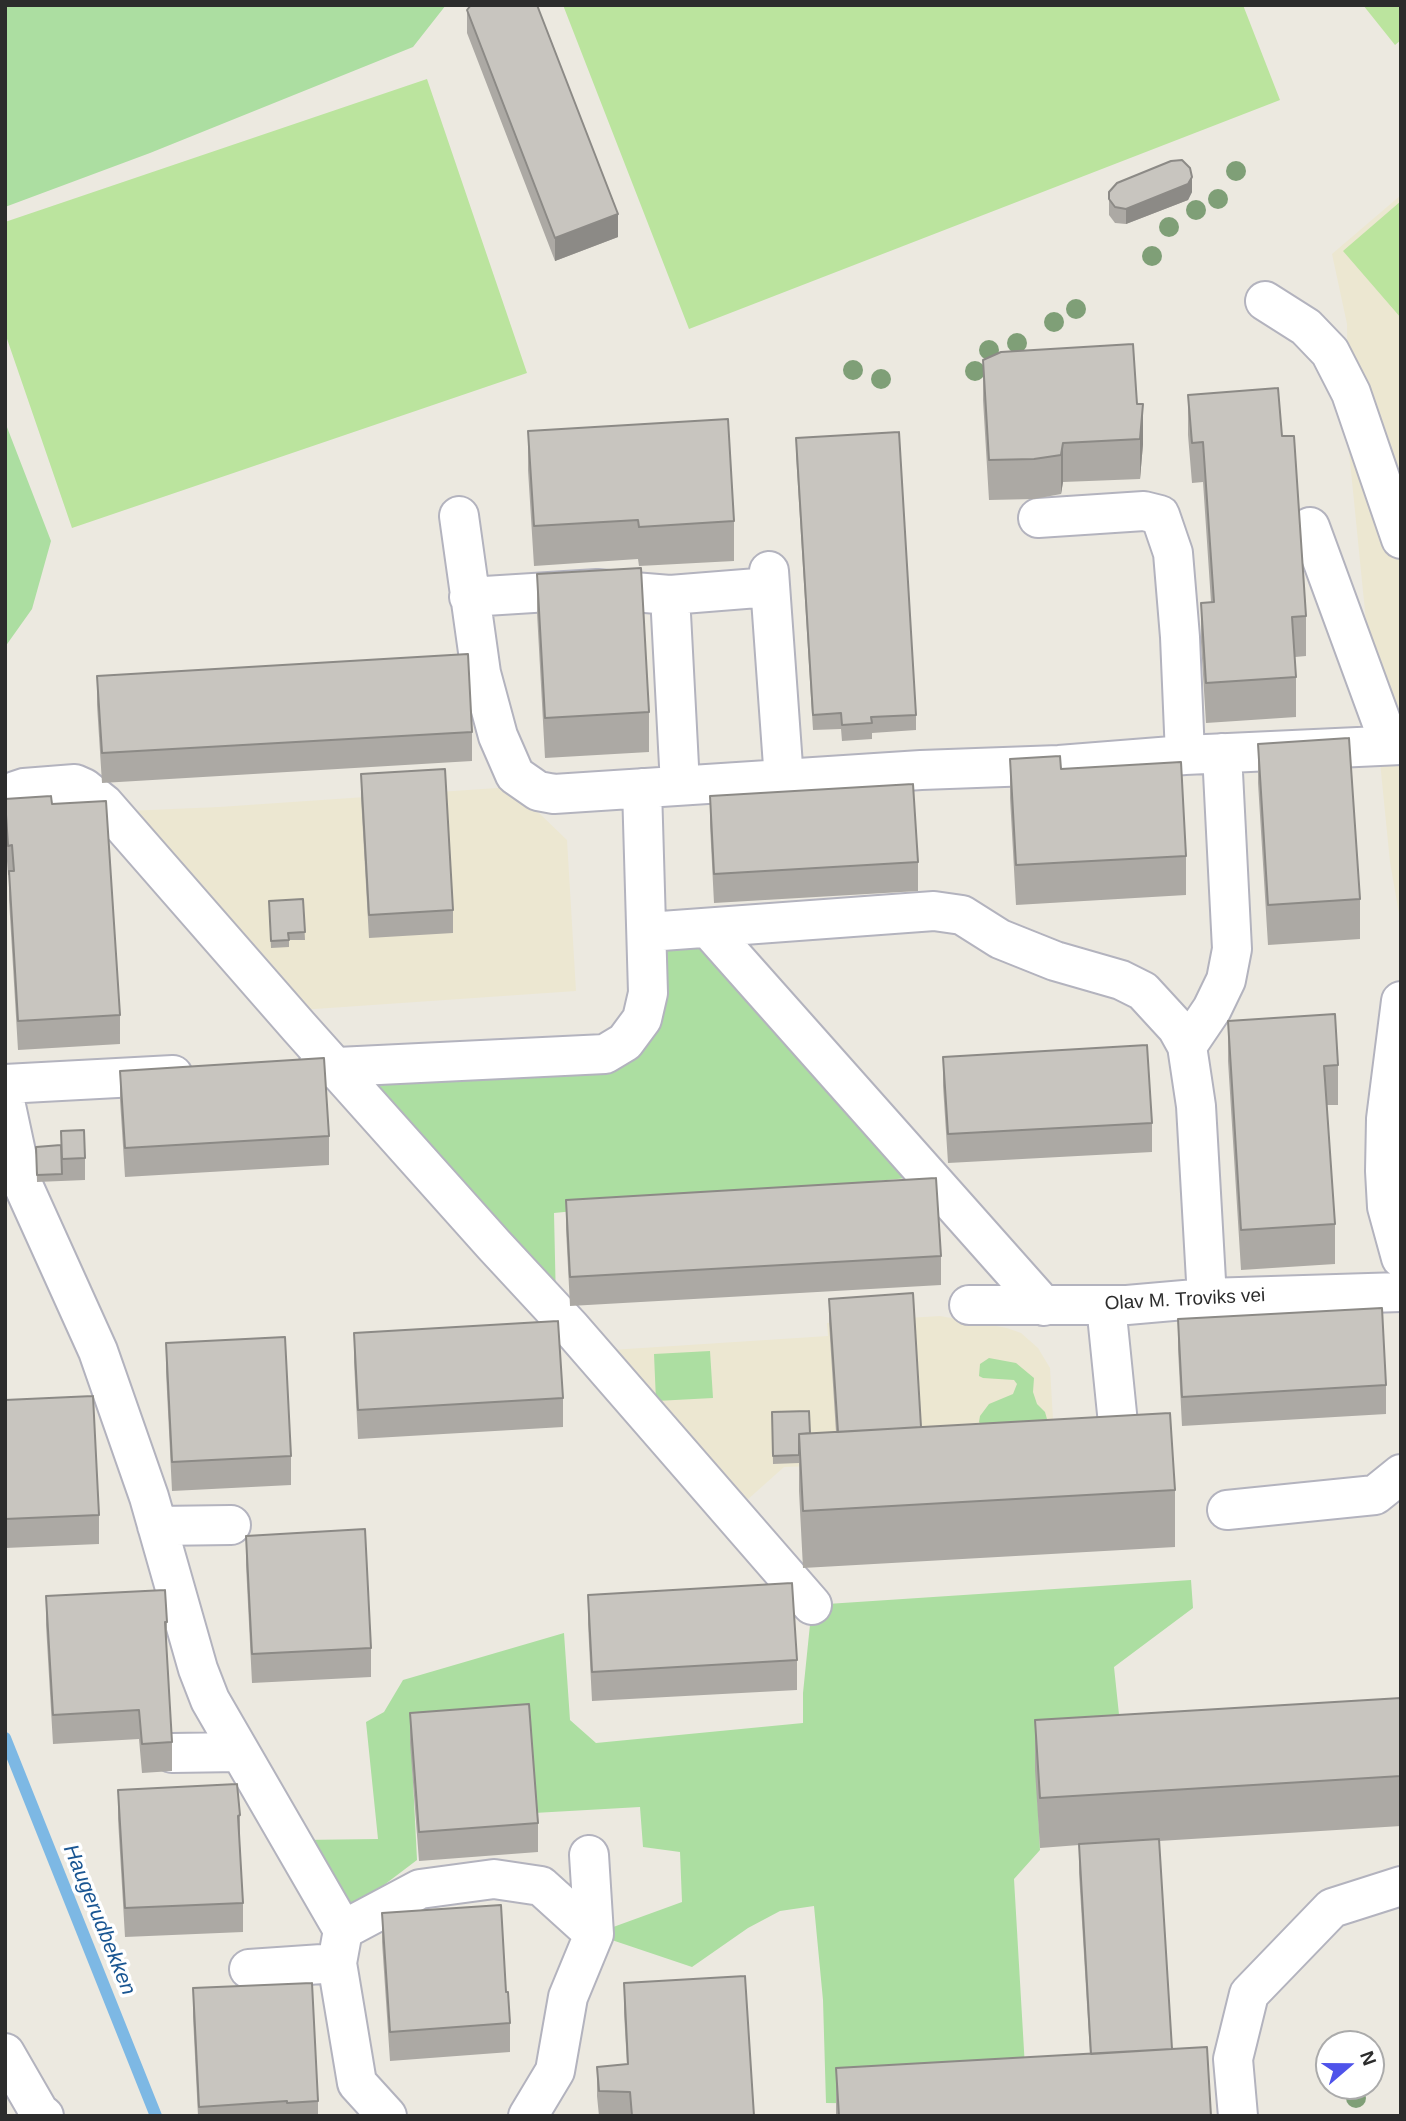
<!DOCTYPE html>
<html>
<head>
<meta charset="utf-8">
<style>
	body { margin:0 }
	#map { position:relative; width:1406px; height:2121px; overflow:hidden; background:#ece9e0; font-family:Helvetica,sans-serif }
	canvas { display:block }
	.frame { position:absolute; inset:0; border:7px solid #2c2c2c; pointer-events:none }
	.north { position:absolute; left:1315px; top:2030px; width:70px; height:70px; box-sizing:border-box; background:#fff; border:2px solid #ababab; border-radius:50%; rotate:70deg; font-size:19px; font-weight:700; line-height:28px; text-align:center; color:#2c2c2c }
	.north::after { content:''; display:block; margin:auto; width:24px; height:32px; background:#4f53ea; clip-path:polygon(50% 0,100% 100%,50% 72%,0 100%) }
</style>
</head>
<body>
<div id="map">
<canvas width="1406" height="2121"></canvas>
<div class="frame"></div>
<div class="north">N</div>
</div>
<script>
const context = document.querySelector('canvas').getContext('2d');
context.lineJoin = 'round';
function paint(path, color) {
  context.fillStyle = color;
  context.fill(path, 'evenodd');
}
function poly(rows) {
  const path = new Path2D();
  for (const r of rows) {
    path.moveTo(r[0], r[1]);
    for (let i = 2; i < r.length; i += 2) path.lineTo(r[i], r[i + 1]);
  }
  return path;
}
function strokePath(path, color, width, dash) {
  context.strokeStyle = color;
  context.lineWidth = width;
  context.lineCap = dash ? 'butt' : 'round';
  context.setLineDash(dash || []);
  context.stroke(path);
}
function write(font, color, halo, rows, align = 'center') {
  context.font = font + ' Helvetica,sans-serif';
  context.lineWidth = 7;
  context.setLineDash([]);
  context.textBaseline = 'middle';
  context.strokeStyle = halo;
  context.fillStyle = color;
  for (const [text, x, y, turn = 0] of rows) {
    context.save();
    context.translate(x, y);
    context.rotate((+turn || 0) * Math.PI / 180);
    context.textAlign = isNaN(turn) ? turn : align;
    if (halo) context.strokeText(text, 0, 0);
    context.fillText(text, 0, 0);
    context.restore();
  }
}
const education = poly([
	[1401,195,1401,925,1390,862,1348,441,1347,324,1332,254],
	[512,787,567,840,576,991,300,1010,126,811,219,807],
	[940,1316,1007,1328,1021,1333,1038,1348,1050,1368,1054,1437,812,1466,784,1467,746,1501,611,1350,828,1336,827,1323]
]);
const green = poly([
	[5,5,446,5,413,47,150,153,5,207],
	[5,422,51,541,32,609,5,647],
	[696,935,917,1177,554,1213,556,1304,363,1076,604,1062,659,938],
	[710,1351,713,1398,656,1401,654,1354],
	[989,1358,1016,1363,1034,1378,1033,1392,1037,1404,1045,1412,1049,1426,983,1428,979,1422,980,1416,989,1404,1013,1394,1017,1384,1014,1380,983,1378,979,1376,980,1364],
	[1191,1580,1193,1608,1114,1667,1124,1762,1036,1768,1040,1850,1014,1879,1027,2102,917,2104,826,2103,823,2000,814,1906,780,1911,748,1928,692,1967,594,1934,682,1902,680,1852,643,1847,640,1807,534,1813,411,1741,417,1860,347,1913,301,1840,378,1839,366,1722,384,1712,403,1680,564,1633,570,1720,596,1743,803,1723,803,1693,812,1605]
]);
const pitch = poly([
	[563,5,1243,5,1280,100,689,329],
	[1363,5,1401,5,1401,40,1395,45],
	[427,79,527,373,72,528,5,333,5,222],
	[1401,201,1401,318,1343,251]
]);
const stream = poly([
	[5,1738,156,2116]
]);
const minor = poly([
	[1265,301,1306,327,1330,352,1351,393,1401,539],
	[459,516,481,673,498,736,515,775,538,791,554,794,921,770,1059,765,1185,755,1401,745],
	[1038,518,1144,511,1160,515,1173,553,1180,637,1185,755],
	[1310,527,1390,745],
	[769,571,784,780],
	[670,595,680,785],
	[469,597,597,589,670,595,770,587],
	[5,800,15,791,24,788,75,784,84,788,104,804,299,1027,494,1245,571,1328,812,1605],
	[708,928,1044,1306],
	[648,932,934,911,962,915,1000,939,1055,961,1121,980,1143,991,1177,1028,1187,1046,1196,1106,1207,1298],
	[1401,1001,1386,1119,1385,1171,1387,1207,1401,1258],
	[1187,1046,1212,1009,1226,980,1232,949,1222,753],
	[317,1068,605,1054,625,1042,642,1019,648,993,642,788],
	[5,1084,173,1075],
	[5,1101,23,1185,98,1351,149,1497,198,1669,210,1700,343,1930,337,1963,357,2083,387,2116],
	[969,1305,1127,1305,1207,1298,1401,1292],
	[1106,1305,1121,1453],
	[1227,1510,1375,1495,1401,1474],
	[157,1526,231,1525],
	[172,1753,239,1752],
	[343,1930,420,1889,494,1879,541,1886,594,1934],
	[249,1969,337,1963],
	[5,2053,39,2112,44,2116],
	[528,2116,555,2071,568,1997,594,1934,589,1855],
	[1238,2116,1233,2059,1249,1994,1332,1908,1401,1886]
]);
const trees = [
	[1236,171],
	[1218,199],
	[1196,210],
	[1169,227],
	[1152,256],
	[1076,309],
	[1054,322],
	[1017,343],
	[989,350],
	[853,370],
	[975,371],
	[881,379],
	[1356,2098]
];
const wall = poly([
	[467,10,618,237,555,261,467,33],
	[1109,192,1192,192,1188,200,1126,224,1115,223,1109,215],
	[983,360,1137,404,1143,444,1140,479,1063,482,1061,494,1034,499,989,500,983,400],
	[1188,395,1282,436,1306,616,1306,656,1295,657,1296,677,1296,717,1206,723,1201,642,1201,603,1211,602,1203,482,1192,483,1188,435],
	[528,431,734,521,734,561,639,566,638,559,534,566,528,470],
	[796,438,916,715,916,730,872,733,872,739,842,741,841,729,813,730,796,454],
	[537,574,649,712,649,752,545,758,537,613],
	[97,676,472,732,472,761,102,783,97,705],
	[1258,744,1360,899,1360,939,1268,945,1258,783],
	[1010,759,1061,769,1186,856,1186,895,1016,905,1010,798],
	[361,774,453,910,453,933,369,938,361,797],
	[710,796,918,862,918,891,714,903,710,825],
	[5,799,52,804,120,1015,120,1044,18,1050,9,900,9,875,8,875,5,833],
	[303,899,305,940,289,940,289,947,271,948,269,909],
	[1228,1021,1338,1065,1338,1105,1327,1105,1335,1224,1335,1264,1241,1270,1228,1061],
	[943,1057,1152,1123,1152,1152,948,1163,943,1086],
	[120,1071,329,1136,329,1165,125,1177,120,1100],
	[61,1131,85,1158,85,1180,37,1182,36,1147,61,1145],
	[566,1200,941,1256,941,1285,570,1306,566,1229],
	[829,1299,921,1427,1175,1490,1175,1547,803,1568,799,1491,799,1463,773,1464,772,1412,810,1433,836,1432,829,1322],
	[1178,1319,1386,1385,1386,1414,1182,1426,1178,1349],
	[354,1333,563,1398,563,1427,358,1439,354,1362],
	[166,1343,291,1456,291,1485,172,1491,166,1372],
	[5,1400,99,1515,99,1544,5,1548],
	[246,1536,371,1648,371,1677,252,1683,246,1565],
	[588,1595,797,1660,797,1690,592,1701,588,1624],
	[46,1596,167,1622,167,1651,172,1742,172,1771,142,1773,139,1739,53,1744,46,1625],
	[1401,1698,1401,1826,1159,1841,1172,2049,1211,2116,836,2116,836,2068,1090,2054,1079,1873,1079,1845,1040,1848,1035,1770,1035,1720],
	[410,1713,538,1823,538,1852,419,1861,410,1743],
	[118,1790,240,1815,240,1845,243,1903,243,1932,125,1937,118,1819],
	[382,1913,510,2023,510,2052,390,2061,382,1942],
	[624,1983,754,2116,599,2116,597,2096,597,2067,627,2064,624,2013],
	[193,1988,318,2101,318,2116,198,2116,193,2017]
]);
const shadedWall = poly([
	[1192,177,1192,192,1188,200,1126,224,1126,209],
	[618,214,618,237,555,261,555,238],
	[1143,404,1143,444,1140,479,1140,439],
	[1063,443,1063,482,1061,494,1061,455]
]);
const building = poly([
	[471,5,537,5,618,214,555,238,467,10,471,5],
	[1182,160,1190,168,1192,177,1188,184,1126,209,1115,207,1109,199,1109,192,1117,183,1171,161,1182,160],
	[1133,344,1137,404,1143,404,1140,439,1063,443,1061,455,1034,459,989,460,983,360,1001,352,1133,344],
	[1278,388,1282,436,1294,436,1306,616,1292,617,1296,677,1206,683,1201,603,1214,602,1203,442,1192,443,1188,395,1278,388],
	[728,419,734,521,639,527,638,520,534,526,528,431,728,419],
	[899,432,916,715,871,717,872,723,842,725,841,713,813,715,796,438,899,432],
	[641,568,649,712,545,718,537,574,641,568],
	[468,654,472,732,102,753,97,676,468,654],
	[1349,738,1360,899,1268,905,1258,744,1349,738],
	[1060,756,1061,769,1181,762,1186,856,1016,865,1010,759,1060,756],
	[445,769,453,910,369,915,361,774,445,769],
	[913,784,918,862,714,874,710,796,913,784],
	[51,796,52,804,106,801,120,1015,18,1021,9,871,14,871,12,845,8,846,5,799,51,796],
	[303,899,305,932,288,933,289,940,271,941,269,901,303,899],
	[1335,1014,1338,1065,1324,1066,1335,1224,1241,1230,1228,1021,1335,1014],
	[1147,1045,1152,1123,948,1134,943,1057,1147,1045],
	[324,1058,329,1136,125,1148,120,1071,324,1058],
	[84,1130,85,1158,62,1159,61,1131,84,1130],
	[61,1145,62,1174,37,1175,36,1147,61,1145],
	[936,1178,941,1256,570,1277,566,1200,936,1178],
	[913,1293,921,1427,838,1432,829,1299,913,1293],
	[1382,1308,1386,1385,1182,1397,1178,1319,1382,1308],
	[558,1321,563,1398,358,1410,354,1333,558,1321],
	[285,1337,291,1456,172,1462,166,1343,285,1337],
	[93,1396,99,1515,5,1519,5,1400,93,1396],
	[809,1411,810,1433,799,1434,799,1455,773,1456,772,1412,809,1411],
	[1170,1413,1175,1490,803,1511,799,1434,1170,1413],
	[365,1529,371,1648,252,1654,246,1536,365,1529],
	[792,1583,797,1660,592,1672,588,1595,792,1583],
	[165,1590,167,1622,165,1622,172,1742,142,1744,139,1710,53,1715,46,1596,165,1590],
	[1401,1698,1401,1776,1040,1798,1035,1720,1401,1698],
	[529,1704,538,1823,419,1832,410,1713,529,1704],
	[237,1784,240,1815,238,1816,243,1903,125,1908,118,1790,237,1784],
	[1159,1839,1172,2049,1091,2054,1079,1844,1159,1839],
	[501,1905,506,1992,508,1992,510,2023,390,2032,382,1913,501,1905],
	[745,1976,754,2116,632,2116,630,2092,599,2091,597,2067,628,2064,624,1983,745,1976],
	[312,1983,318,2101,287,2103,287,2101,199,2107,193,1988,312,1983],
	[1207,2047,1211,2116,839,2116,836,2068,1207,2047]
]);
const streetNames = [
	["Olav M. Troviks vei",1185,1300,-3]
];
const waterNames = [
	["Haugerudbekken",99,1920,68]
];
paint(education, '#ece7d1');
paint(green, '#acdea1');
paint(pitch, '#bbe49e');
strokePath(stream, '#7db8e4', 12);
strokePath(minor, '#b3b3be', 42);
strokePath(minor, '#fff', 38);
context.fillStyle = '#7f9f77';
for (const [x, y] of trees) {
  context.beginPath();
  context.arc(x, y, 10, 0, 2 * Math.PI);
  context.fill();
}
paint(wall, '#aca9a4');
paint(shadedWall, '#8c8a86');
paint(building, '#c8c5bf');
strokePath(building, '#8c8a86', 2);
write('19px', '#2c2c2c', '#fff', streetNames);
write('italic 21px', '#1a5692', '#fff', waterNames);
</script>
</body>
</html>
